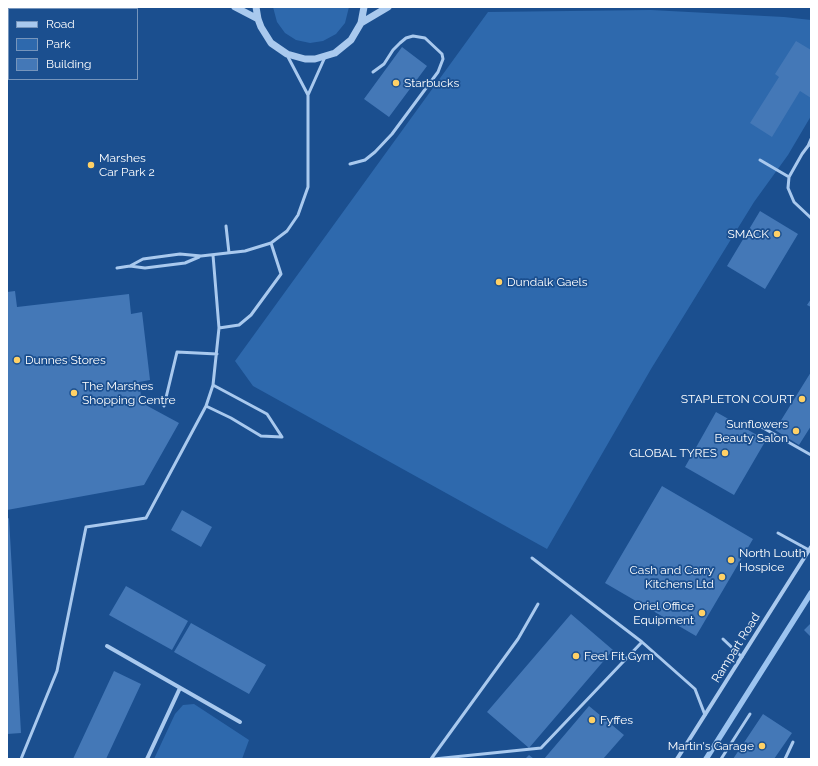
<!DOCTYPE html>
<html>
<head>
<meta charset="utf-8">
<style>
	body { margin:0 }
	#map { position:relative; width:818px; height:766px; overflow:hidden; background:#1b4f8f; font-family:Raleway,sans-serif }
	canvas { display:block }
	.frame { position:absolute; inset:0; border:8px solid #fff; pointer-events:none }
	.legend { position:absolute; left:8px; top:8px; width:130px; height:72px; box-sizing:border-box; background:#1b4f8f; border:1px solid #7695bc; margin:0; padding:5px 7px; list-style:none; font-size:12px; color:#fff }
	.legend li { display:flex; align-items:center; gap:8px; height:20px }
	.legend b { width:20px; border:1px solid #7695bc }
</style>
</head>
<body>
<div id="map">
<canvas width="818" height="766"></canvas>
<div class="frame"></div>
<ul class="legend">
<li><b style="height:5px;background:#a9c9ee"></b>Road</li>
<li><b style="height:11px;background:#2e69ad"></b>Park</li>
<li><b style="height:11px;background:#4478b7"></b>Building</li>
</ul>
</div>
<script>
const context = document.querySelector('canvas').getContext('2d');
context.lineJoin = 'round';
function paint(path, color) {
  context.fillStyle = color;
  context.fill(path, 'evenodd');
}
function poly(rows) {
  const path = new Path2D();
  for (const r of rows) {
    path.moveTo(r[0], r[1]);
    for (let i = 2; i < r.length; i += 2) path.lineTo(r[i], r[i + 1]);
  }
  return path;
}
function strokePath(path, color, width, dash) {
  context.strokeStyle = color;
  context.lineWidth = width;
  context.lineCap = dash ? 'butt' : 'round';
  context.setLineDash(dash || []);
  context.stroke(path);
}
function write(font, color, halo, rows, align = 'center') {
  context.font = font + ' Raleway,sans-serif';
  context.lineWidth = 3.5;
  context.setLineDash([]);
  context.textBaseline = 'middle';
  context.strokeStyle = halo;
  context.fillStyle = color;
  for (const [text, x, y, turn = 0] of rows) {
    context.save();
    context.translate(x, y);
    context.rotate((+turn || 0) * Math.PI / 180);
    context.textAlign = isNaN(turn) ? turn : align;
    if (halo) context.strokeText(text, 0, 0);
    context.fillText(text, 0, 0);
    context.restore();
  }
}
const green = poly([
	[273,7,349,7,345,23,336,34,323,41,310,43,296,40,285,33,277,22],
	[651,10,784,17,811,20,811,116,788,155,754,202,651,369,547,549,253,386,235,361,488,12],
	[194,704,249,740,242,759,154,759,175,714,183,705]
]);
const stream = poly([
	[706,759,811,593]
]);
const building = poly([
	[796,41,811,50,811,98,800,91,772,137,750,123,779,77,775,74],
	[402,47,427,66,389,117,364,99],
	[760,211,798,234,765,289,727,266],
	[15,291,17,307,129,294,131,314,142,312,150,380,139,382,142,403,179,423,144,485,7,510,7,292],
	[811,299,811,307,807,305],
	[811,372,811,426,799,445,775,430],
	[716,412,766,440,734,495,685,467],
	[662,486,753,539,696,636,605,583],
	[182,510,212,527,201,547,171,530],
	[9,518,21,733,7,734,7,519],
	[126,586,188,621,172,650,109,615],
	[571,614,613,650,529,748,487,712],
	[191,623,266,665,249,694,174,652],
	[811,623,811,637,804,630],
	[114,671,141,684,106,759,73,759],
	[589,706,624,735,603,759,544,759],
	[763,714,792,733,774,759,733,759],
	[529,755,534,759,525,759]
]);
const service = poly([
	[287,55,308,95],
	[811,144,808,146,802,154,789,177,788,188,794,202,811,218],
	[808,146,811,139],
	[760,160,789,177],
	[350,164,365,160,375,152,392,134,438,72,443,59,442,54,425,38,413,36,406,38,400,43,393,50,384,64,373,72],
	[226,226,229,253],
	[130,266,143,259,180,254,201,256,245,251,271,243,287,231,298,215,308,187,308,95,325,57],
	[117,268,130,266,145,268,185,263,199,257],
	[219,328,239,325,251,315,281,274,271,243],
	[213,385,267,414,282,437],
	[164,406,177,352,217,354],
	[206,406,231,418,261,436,282,437],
	[758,425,811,455],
	[778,533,809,550],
	[532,558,642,642,695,689,705,715],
	[723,639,742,657],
	[21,759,57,671,86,527,146,518,206,406,213,385,219,328,213,255],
	[431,759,518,639,538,604],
	[434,759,541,748,642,642],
	[721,759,750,714],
	[785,759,793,742]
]);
const minor = poly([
	[107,646,240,722],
	[147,759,180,688],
	[677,759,811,547]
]);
const tertiary = poly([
	[235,7,258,19],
	[256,7,258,19,261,27,271,43,287,54,305,59,315,59,335,53,351,40,361,23,364,7],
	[361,23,388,7]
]);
const markers = [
	[396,83,4,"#ffd166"],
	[91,165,4,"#ffd166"],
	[777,234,4,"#ffd166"],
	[499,282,4,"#ffd166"],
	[17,360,4,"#ffd166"],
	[74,393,4,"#ffd166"],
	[802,399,4,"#ffd166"],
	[796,431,4,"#ffd166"],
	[725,453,4,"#ffd166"],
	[731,560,4,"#ffd166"],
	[722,577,4,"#ffd166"],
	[702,613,4,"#ffd166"],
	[576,656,4,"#ffd166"],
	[592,720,4,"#ffd166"],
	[762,746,4,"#ffd166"]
];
const poiNames = [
	["Starbucks",404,83],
	["Marshes",99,158],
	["Car Park 2",99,172],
	["SMACK",769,234,"right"],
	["Dundalk Gaels",507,282],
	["Dunnes Stores",25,360],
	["The Marshes",82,386],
	["Shopping Centre",82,400],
	["STAPLETON COURT",794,399,"right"],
	["Sunflowers",788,424,"right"],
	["Beauty Salon",788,438,"right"],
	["GLOBAL TYRES",717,453,"right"],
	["North Louth",739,553],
	["Hospice",739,567],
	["Cash and Carry",714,570,"right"],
	["Kitchens Ltd",714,584,"right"],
	["Oriel Office",694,606,"right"],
	["Equipment",694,620,"right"],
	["Feel Fit Gym",584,656],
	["Fyffes",600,720],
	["Martin's Garage",754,746,"right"]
];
const streetNames = [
	["Rampart Road",736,648,-58]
];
paint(green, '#2e69ad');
strokePath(stream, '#9cc4f0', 5.5);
paint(building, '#4478b7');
strokePath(service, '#a9c9ee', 3);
strokePath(minor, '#a9c9ee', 4);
strokePath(tertiary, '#a9c9ee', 7);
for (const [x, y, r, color] of markers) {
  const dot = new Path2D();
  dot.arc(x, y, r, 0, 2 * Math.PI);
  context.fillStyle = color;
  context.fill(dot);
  strokePath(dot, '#1b4f8f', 1.5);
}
write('12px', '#fff', '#1b4f8f', poiNames, 'left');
write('12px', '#fff', '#1b4f8f', streetNames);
</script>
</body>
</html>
